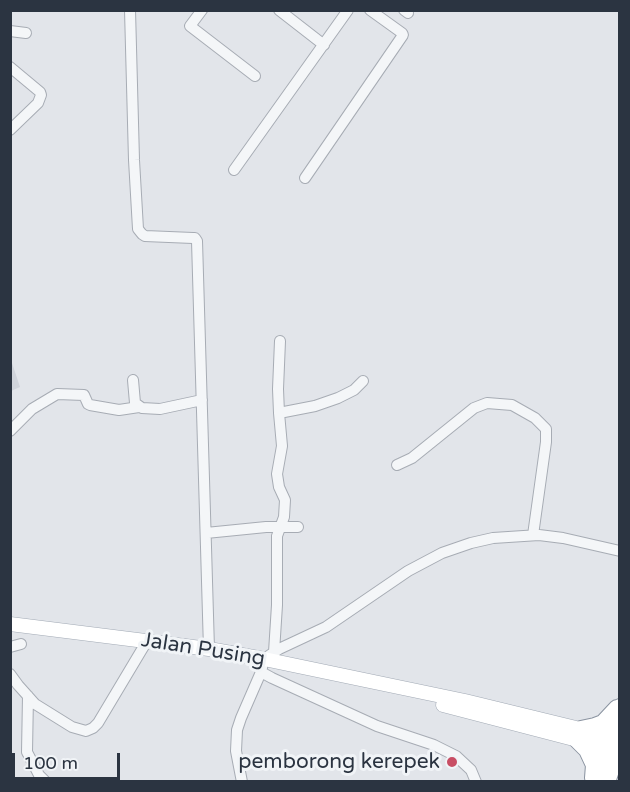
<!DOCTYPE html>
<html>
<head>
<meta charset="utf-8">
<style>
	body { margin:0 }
	#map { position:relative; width:630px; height:792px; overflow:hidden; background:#e2e5ea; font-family:"Varela Round",sans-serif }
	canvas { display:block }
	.frame { position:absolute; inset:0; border:12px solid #2b3441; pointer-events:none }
	.scale { position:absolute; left:12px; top:753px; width:108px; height:27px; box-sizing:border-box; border:3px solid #2b3441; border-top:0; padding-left:8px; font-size:18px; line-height:21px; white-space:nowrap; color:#2b3441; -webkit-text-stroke:4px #f1f4f7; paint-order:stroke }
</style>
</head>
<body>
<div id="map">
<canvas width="630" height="792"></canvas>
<div class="frame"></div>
<div class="scale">100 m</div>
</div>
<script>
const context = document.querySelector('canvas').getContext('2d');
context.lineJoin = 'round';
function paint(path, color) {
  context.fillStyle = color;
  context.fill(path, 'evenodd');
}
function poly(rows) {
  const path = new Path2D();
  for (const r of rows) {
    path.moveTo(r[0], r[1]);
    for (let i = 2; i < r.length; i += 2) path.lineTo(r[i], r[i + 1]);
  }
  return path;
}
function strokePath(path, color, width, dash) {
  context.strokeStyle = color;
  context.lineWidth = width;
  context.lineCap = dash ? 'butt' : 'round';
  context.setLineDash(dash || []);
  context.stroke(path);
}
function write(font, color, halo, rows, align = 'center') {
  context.font = font + ' "Varela Round",sans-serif';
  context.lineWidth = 6;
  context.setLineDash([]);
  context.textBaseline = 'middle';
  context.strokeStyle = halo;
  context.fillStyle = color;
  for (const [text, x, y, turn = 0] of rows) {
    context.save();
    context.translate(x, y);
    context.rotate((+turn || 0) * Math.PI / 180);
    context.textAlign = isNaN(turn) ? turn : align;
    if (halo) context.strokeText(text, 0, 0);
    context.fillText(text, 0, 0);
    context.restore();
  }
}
const built = poly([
	[10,357,20,387,11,391,10,391]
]);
const minor = poly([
	[130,10,134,160,138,229,142,234,145,236,193,238,195,238,197,241,209,649],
	[202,10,190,26,255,76],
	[279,10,324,45],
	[404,10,408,13],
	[10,31,26,33],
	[10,67,40,92,41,95,38,103,10,130],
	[234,170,348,10],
	[305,178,403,35,402,33,370,10],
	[133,380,135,403,142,408,160,409,202,400],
	[279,413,278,389,280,341],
	[10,431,32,409,57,394,84,395,88,404,90,405,119,410,139,407],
	[397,465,412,458,474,408,487,403,512,405,535,418,546,429,546,442,533,535],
	[206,533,266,527,298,527],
	[10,647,21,644],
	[274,652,277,605,277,536,284,517,285,500,279,487,277,474,282,446,279,413,315,406,338,398,354,390,363,381],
	[10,674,18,685,35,704,72,727,86,731,93,728,98,723,147,641],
	[28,696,27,752,39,775,46,782],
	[242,782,236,751,237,730,241,718,261,672],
	[476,782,471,770,456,756,434,745,377,726,272,678,261,672,264,659,279,649,326,627,408,571,442,553,471,543,493,538,539,535,563,538,620,551]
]);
const major = poly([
	[10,624,209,649,264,659,465,701,617,738],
	[443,705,616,750]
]);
const highway = poly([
	[581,729,595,726,603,723,617,708],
	[577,740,587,750,594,765,593,778],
	[594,782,620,707],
	[607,782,620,744]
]);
const markers = [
	[452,762,6,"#c84e64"]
];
const streetNames = [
	["Jalan Pusing",203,650,9]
];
const poiNames = [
	["pemborong kerepek",440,762]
];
paint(built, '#d0d4db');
strokePath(minor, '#a7acb4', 12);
strokePath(major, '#a2aab5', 15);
strokePath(highway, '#8a93a0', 18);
strokePath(minor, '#f4f6f8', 10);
strokePath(major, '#fff', 14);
strokePath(highway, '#fff', 16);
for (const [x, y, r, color] of markers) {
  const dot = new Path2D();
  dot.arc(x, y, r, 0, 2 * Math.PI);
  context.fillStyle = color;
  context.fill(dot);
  strokePath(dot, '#f1f4f7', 2);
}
write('21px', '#2b3441', '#f1f4f7', streetNames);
write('21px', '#2b3441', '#f1f4f7', poiNames, 'right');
</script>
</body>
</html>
